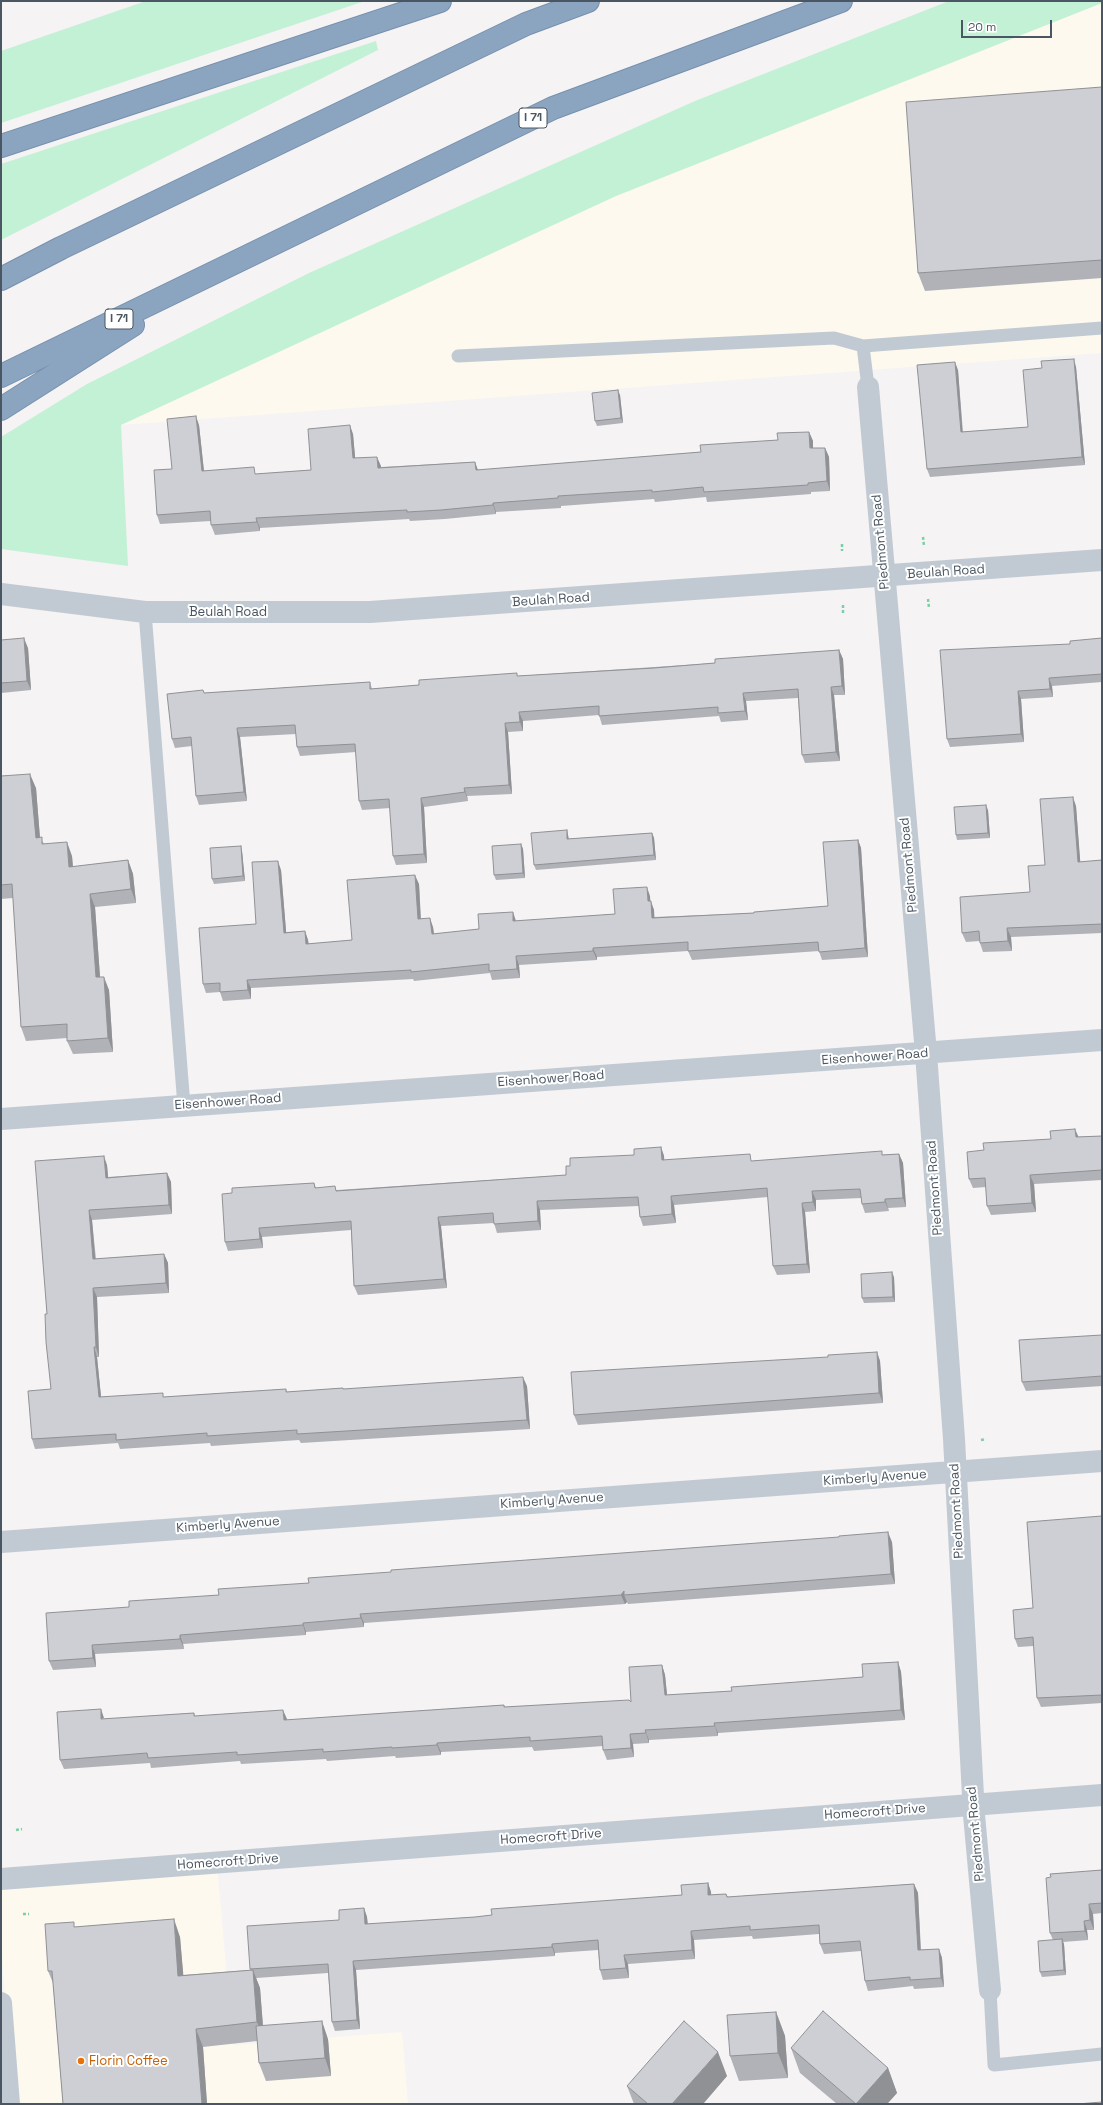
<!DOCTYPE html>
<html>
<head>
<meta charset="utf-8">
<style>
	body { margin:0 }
	#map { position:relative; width:1103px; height:2105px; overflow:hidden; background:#f5f3f3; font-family:"Space Grotesk",sans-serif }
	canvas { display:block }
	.frame { position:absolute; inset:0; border:2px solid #4a5661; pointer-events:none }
	.scale { position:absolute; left:961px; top:20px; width:91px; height:18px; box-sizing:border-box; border:2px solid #4a5661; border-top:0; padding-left:5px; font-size:12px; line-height:14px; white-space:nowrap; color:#4a5661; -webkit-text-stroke:3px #fff; paint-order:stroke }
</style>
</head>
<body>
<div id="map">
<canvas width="1103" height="2105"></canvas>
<div class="frame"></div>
<div class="scale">20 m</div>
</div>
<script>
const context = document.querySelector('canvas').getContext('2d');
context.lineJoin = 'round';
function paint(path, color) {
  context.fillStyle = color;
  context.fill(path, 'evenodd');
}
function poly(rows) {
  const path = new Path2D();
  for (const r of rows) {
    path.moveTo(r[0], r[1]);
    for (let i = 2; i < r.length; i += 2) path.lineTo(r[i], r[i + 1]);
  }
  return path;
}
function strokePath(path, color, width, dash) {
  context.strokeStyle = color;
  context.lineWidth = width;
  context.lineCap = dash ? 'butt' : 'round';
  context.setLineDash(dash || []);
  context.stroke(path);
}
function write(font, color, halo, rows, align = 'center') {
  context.font = font + ' "Space Grotesk",sans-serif';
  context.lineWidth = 4;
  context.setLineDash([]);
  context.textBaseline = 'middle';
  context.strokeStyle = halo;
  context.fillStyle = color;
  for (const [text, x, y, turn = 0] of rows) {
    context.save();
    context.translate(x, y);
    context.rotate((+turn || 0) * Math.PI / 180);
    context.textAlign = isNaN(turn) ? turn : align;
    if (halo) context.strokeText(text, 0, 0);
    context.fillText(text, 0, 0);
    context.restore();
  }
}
const commercial = poly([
	[1102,3,1102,353,121,425,616,196],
	[217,1864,233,2045,402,2032,408,2104,13,2104,1,1945,1,1879]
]);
const green = poly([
	[146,1,365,1,1,123,1,51],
	[949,1,1102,1,1102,3,616,196,121,425,128,566,1,549,1,437,87,384,309,273,695,101],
	[376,41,378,50,1,240,1,164]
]);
const path = poly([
	[923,537,924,546],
	[842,544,842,551],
	[928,599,929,608],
	[843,605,843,614],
	[981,1440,986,1439],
	[16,1830,22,1829],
	[23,1914,29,1914]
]);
const lane = poly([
	[458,356,834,338,863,346],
	[868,387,863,346,1102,328],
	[145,612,184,1106],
	[990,1990,994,2065,1102,2054]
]);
const street = poly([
	[868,387,926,1053,954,1439,974,1815,990,1990],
	[1,594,145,612,370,612,1102,560],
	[1,1119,1102,1040],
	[1,1542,1102,1461],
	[1,1879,1102,1795],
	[1,2003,9,2104]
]);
const highway = poly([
	[1,146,440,1],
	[1,279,61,248,526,24,588,1],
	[1,376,553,108,841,1],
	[1,409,133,325]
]);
const wall = poly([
	[1102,87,1102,278,925,291,918,273],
	[1076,367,1085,465,930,477,927,469,958,370,963,432,1028,427,1042,368],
	[620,395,623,423,597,426,595,421],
	[199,425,204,471,256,474,311,470,353,434,355,458,381,466,381,467,475,462,478,470,701,452,778,440,809,432,813,441,813,448,825,448,829,457,830,491,811,492,811,494,707,502,706,497,655,502,654,499,561,506,561,508,496,512,496,514,445,519,410,521,409,519,260,528,260,531,215,535,211,525,211,521,160,524,157,515,172,469],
	[1102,638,1102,682,1052,686,1053,697,1021,699,1024,742,950,747,947,739,1070,644],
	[1,640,28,648,31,690,1,693],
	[839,650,843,659,845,695,834,695,840,761,805,763,802,755,798,698,746,701,748,720,721,722,719,716,602,725,599,715,523,721,523,731,508,732,512,794,467,796,468,801,424,807,427,863,396,865,393,856,390,808,362,810,359,801,356,752,300,756,297,747,296,734,240,737,247,801,199,805,196,796,192,746,175,748,172,739,203,690,204,693,370,682,372,689,419,685,518,676,715,663],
	[1,776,36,788,40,837,44,844,72,856,73,867,128,860,133,874,136,903,95,907,100,977,109,990,113,1052,73,1054,67,1041,67,1038,26,1041,21,1027,13,898,1,899],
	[1076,806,1080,862,1102,860,1102,933,1011,937,1012,951,983,952,980,943,980,941,966,942,962,933,1030,892,1045,865],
	[988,810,990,838,957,840,956,835],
	[567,830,568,835,569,839,652,833,654,838,656,860,536,870,534,865],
	[858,840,861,848,868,957,822,960,819,951,692,960,688,951,597,957,597,960,519,965,520,978,492,980,490,973,414,981,413,979,251,988,251,999,223,1001,220,992,206,993,203,984,256,924,281,870,286,932,305,931,308,940,309,944,352,940,419,884,421,918,433,927,434,934,479,929,516,921,615,914,650,896,650,901,654,910,654,917,754,913,828,906],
	[521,844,523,849,525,878,496,880,494,875],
	[241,846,242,851,245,881,214,884,212,879],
	[1102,1136,1102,1180,1034,1184,1036,1212,991,1215,987,1206,986,1187,973,1188,969,1179,984,1150,1078,1137],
	[661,1147,664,1156,664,1160,753,1161,899,1154,903,1163,906,1207,888,1208,889,1211,865,1213,862,1204,861,1198,816,1200,816,1211,805,1212,810,1273,777,1275,773,1266,768,1197,674,1205,676,1223,643,1226,640,1217,639,1206,540,1210,541,1230,497,1233,494,1223,441,1226,447,1288,358,1295,354,1286,351,1230,262,1237,263,1248,228,1251,225,1242,232,1193,314,1183,316,1188,337,1190,566,1175,570,1166,634,1155],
	[107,1165,108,1177,167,1173,171,1182,172,1214,92,1220,96,1259,164,1254,168,1263,169,1293,97,1297,99,1357,97,1357,101,1397,164,1397,286,1389,287,1392,343,1388,343,1389,527,1386,530,1429,301,1443,299,1440,211,1446,210,1443,120,1449,118,1443,35,1449,32,1439,51,1389,47,1314],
	[894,1277,895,1302,864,1303,862,1298],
	[1102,1335,1102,1386,1026,1391,1022,1382],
	[877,1352,880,1361,883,1403,578,1425,574,1415,828,1357],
	[1102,1516,1102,1703,1041,1707,1037,1698,1034,1646,1018,1647,1015,1639,1033,1608],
	[892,1542,895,1584,628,1604,627,1602,625,1604,364,1623,364,1627,306,1632,306,1635,183,1644,184,1649,95,1654,96,1667,53,1670,49,1661,129,1607,309,1583],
	[898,1662,901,1672,905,1720,718,1733,718,1736,649,1740,649,1743,633,1744,634,1757,607,1760,603,1750,603,1746,534,1751,532,1747,441,1752,441,1755,396,1758,395,1756,327,1761,326,1759,241,1764,240,1761,151,1768,150,1763,64,1769,60,1760,104,1719,194,1713,195,1716,287,1720,504,1705,505,1707,631,1702,662,1665,665,1675,667,1695,732,1691,863,1677],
	[1102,1870,1102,1913,1093,1914,1094,1930,1087,1930,1088,1940,1063,1942,1064,1944,1066,1975,1042,1977,1040,1972,1053,1940,1050,1933,1051,1877],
	[708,1883,711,1892,711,1895,726,1894,728,1897,914,1884,918,1893,921,1950,939,1949,942,1958,944,1987,914,1989,913,1986,868,1991,865,1981,861,1951,824,1954,820,1944,819,1934,753,1939,752,1936,694,1940,695,1959,628,1964,629,1978,603,1980,600,1970,598,1950,555,1953,555,1956,356,1970,360,2029,335,2031,332,2022,328,1973,256,1978,260,1988,263,2026,328,2039,331,2076,266,2081,259,2063,257,2041,203,2047,207,2104,63,2104,53,1983,48,1971,75,1927,180,1937,183,1975,250,1970,250,1969,339,1920,364,1908,367,1917,368,1924,475,1917,682,1895],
	[776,2012,785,2036,788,2078,739,2081,730,2056],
	[791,2048,888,2068,897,2093,887,2104,837,2104,800,2073],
	[727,2076,703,2104,634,2104,627,2086]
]);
const shadedWall = poly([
	[1074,359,1076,367,1085,465,1082,457],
	[955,362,958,370,963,440,961,432],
	[618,390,620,395,623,423,621,418],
	[196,416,199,425,205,481,202,471],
	[350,425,353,434,356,467,353,458],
	[809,432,813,441,813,458,810,448],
	[825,448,829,457,830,491,827,481],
	[377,457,381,466,381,477,378,468],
	[475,462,478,471,476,470],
	[493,503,496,512,496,514,493,505],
	[256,518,260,528,260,531,257,522],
	[24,638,28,648,31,690,27,681],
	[839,650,843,659,845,695,842,686],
	[1049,678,1052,686,1053,697,1050,689],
	[831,687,834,695,840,761,836,752],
	[1018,691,1021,699,1024,742,1021,734],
	[743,693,746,701,748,720,745,711],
	[519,712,523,721,523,731,520,722],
	[505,723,508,732,512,794,509,785],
	[237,728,240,737,247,801,244,792],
	[30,774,36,788,41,852,36,838],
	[464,788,467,796,468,801,465,792],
	[1073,797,1076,806,1081,871,1078,862],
	[421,798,424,807,427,863,424,854],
	[986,805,988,810,990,838,988,833],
	[567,830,568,835,569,844,567,839],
	[652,833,654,838,656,860,654,855],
	[858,840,861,848,868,957,865,948],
	[67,842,72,856,74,881,69,867],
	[521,844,523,849,525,878,523,873],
	[241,846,242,851,245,881,243,876],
	[128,860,133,874,136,903,131,889],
	[278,861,281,870,287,942,284,933],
	[415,875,419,884,421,928,418,919],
	[647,887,650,896,651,910,648,901],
	[90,894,95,907,101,991,96,977],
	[651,901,654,910,655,926,652,918],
	[513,912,516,921,517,930,513,921],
	[430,918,433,927,435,943,432,934],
	[1007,928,1011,937,1012,951,1008,941],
	[305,931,308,940,309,953,306,944],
	[593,948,597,957,597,960,593,951],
	[516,956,519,965,520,978,517,969],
	[104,977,109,990,113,1052,108,1038],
	[247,980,251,988,251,999,248,990],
	[1075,1129,1079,1138,1076,1137],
	[661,1147,664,1156,665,1169,662,1160],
	[899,1154,903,1163,906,1207,903,1198],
	[104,1156,107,1165,109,1187,106,1178],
	[167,1173,171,1182,172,1214,169,1205],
	[1030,1175,1034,1184,1036,1212,1032,1203],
	[812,1191,816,1200,816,1211,813,1202],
	[671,1196,674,1205,676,1223,672,1214],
	[885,1199,889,1211,885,1202],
	[537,1201,540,1210,541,1230,538,1221],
	[802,1203,805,1212,810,1273,807,1264],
	[89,1210,92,1220,96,1268,93,1259],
	[438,1217,441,1226,447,1288,444,1279],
	[259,1228,262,1237,263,1248,260,1239],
	[164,1254,168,1263,169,1293,166,1283],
	[892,1272,894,1277,895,1302,893,1297],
	[93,1288,97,1297,99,1357,96,1347],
	[94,1347,97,1357,102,1406,99,1397],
	[877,1352,880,1361,883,1403,879,1393],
	[523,1377,527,1386,530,1429,527,1420],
	[888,1532,892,1542,895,1584,891,1574],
	[624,1591,624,1595,627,1602,625,1604,621,1595],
	[360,1614,364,1623,364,1627,361,1618],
	[303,1623,306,1632,306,1635,303,1625],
	[180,1635,183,1644,184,1649,180,1639],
	[92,1645,95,1654,96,1667,93,1658],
	[898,1662,901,1672,905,1720,901,1710],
	[662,1665,665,1675,668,1704,665,1695],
	[101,1709,104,1718,101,1719],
	[283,1710,287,1719,288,1730,284,1720],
	[714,1723,718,1733,718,1736,715,1726],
	[645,1730,649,1740,649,1743,646,1733],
	[630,1734,633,1744,634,1757,631,1748],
	[437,1743,441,1752,441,1755,437,1745],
	[708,1883,711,1892,712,1904,708,1895],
	[914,1884,918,1893,921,1959,918,1950],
	[1089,1904,1093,1914,1094,1930,1090,1920],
	[364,1908,367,1917,368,1933,365,1924],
	[174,1919,180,1937,185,1994,178,1976],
	[1084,1921,1087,1930,1088,1940,1085,1931],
	[691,1931,694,1940,695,1959,692,1950],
	[1062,1939,1064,1944,1066,1975,1064,1970],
	[552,1944,555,1953,555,1956,552,1947],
	[939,1949,942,1958,944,1987,941,1978],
	[624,1955,628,1964,629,1978,626,1968],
	[353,1961,356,1970,360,2029,357,2020],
	[253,1970,260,1988,264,2040,257,2022],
	[776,2012,785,2036,788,2078,778,2053],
	[322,2021,328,2039,331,2076,325,2058],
	[196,2029,203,2047,207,2104,202,2104],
	[718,2052,727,2076,703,2104,672,2104],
	[888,2068,897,2093,887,2104,856,2104]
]);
const building = poly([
	[1102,87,1102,260,918,273,906,102,1102,87],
	[1074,359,1082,457,927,469,917,365,955,362,961,432,1028,427,1023,370,1042,368,1041,361,1074,359],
	[618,390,621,418,595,421,592,393,618,390],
	[196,416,202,471,254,467,255,474,311,470,308,429,350,425,353,458,377,457,378,468,475,462,476,470,701,452,700,445,778,440,777,433,809,432,810,448,825,448,827,481,808,483,808,485,704,492,703,487,652,492,652,490,558,496,558,498,493,503,493,505,441,510,407,512,407,510,256,518,257,522,211,525,210,511,157,515,154,470,172,469,167,419,196,416],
	[24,638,27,681,1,683,1,640,24,638],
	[1102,638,1102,674,1049,678,1050,689,1018,691,1021,734,947,739,940,650,1070,644,1070,641,1102,638],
	[839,650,842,686,831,687,836,752,802,755,798,689,743,693,745,711,718,713,718,707,599,716,599,706,519,712,520,722,505,723,509,785,464,788,465,792,421,798,424,854,393,856,389,799,359,801,355,744,297,747,295,725,237,728,244,792,196,796,191,737,172,739,167,694,203,690,204,693,370,682,370,689,419,685,419,680,517,673,517,676,654,668,715,663,715,659,839,650],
	[30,774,36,838,42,837,42,844,67,842,69,867,128,860,131,889,90,894,96,977,104,977,108,1038,67,1041,67,1024,21,1027,12,884,1,885,1,776,30,774],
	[1073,797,1078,862,1102,860,1102,924,1007,928,1008,941,980,943,979,931,962,933,960,897,1030,892,1028,866,1045,865,1040,799,1073,797],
	[986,805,988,833,956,835,954,807,986,805],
	[567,830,567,839,652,833,654,855,534,865,531,833,567,830],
	[858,840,865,948,819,952,818,942,688,951,688,942,593,948,593,951,516,956,517,969,489,971,489,964,411,972,411,970,247,980,248,990,220,992,220,983,203,984,199,928,256,924,252,862,278,861,284,933,305,931,306,944,352,940,347,880,415,875,418,919,430,918,432,934,479,929,478,914,513,912,513,921,615,914,613,889,647,887,648,901,651,901,652,918,754,913,754,912,828,906,823,842,858,840],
	[521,844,523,873,494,875,492,846,521,844],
	[241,846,243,876,212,879,210,848,241,846],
	[1075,1129,1076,1137,1102,1136,1102,1170,1030,1175,1032,1203,987,1206,985,1178,969,1179,967,1152,984,1150,983,1143,1051,1139,1050,1131,1075,1129],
	[661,1147,662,1160,750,1154,751,1161,882,1151,882,1155,899,1154,903,1198,885,1199,885,1202,862,1204,860,1189,812,1191,813,1202,802,1203,807,1264,773,1266,767,1188,671,1196,672,1214,640,1217,638,1197,537,1201,538,1221,494,1224,493,1213,438,1217,444,1279,354,1286,351,1221,259,1228,260,1239,225,1242,222,1194,232,1193,232,1188,314,1183,315,1188,335,1186,336,1191,566,1175,566,1166,570,1166,570,1158,634,1155,634,1149,661,1147],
	[104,1156,106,1178,167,1173,169,1205,89,1210,93,1259,164,1254,166,1283,93,1288,96,1347,94,1347,99,1397,163,1393,163,1397,286,1389,286,1392,343,1388,343,1389,523,1377,527,1420,297,1434,297,1430,207,1436,207,1433,116,1440,116,1434,32,1439,28,1391,51,1389,46,1342,45,1314,47,1314,35,1161,104,1156],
	[892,1272,893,1297,862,1298,861,1274,892,1272],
	[1102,1335,1102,1376,1022,1382,1019,1340,1102,1335],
	[877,1352,879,1393,574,1415,571,1372,828,1357,828,1355,877,1352],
	[1102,1516,1102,1695,1037,1698,1033,1637,1015,1639,1013,1610,1033,1608,1027,1522,1102,1516],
	[888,1532,891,1574,624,1595,624,1591,621,1595,360,1614,361,1618,303,1623,303,1625,180,1635,180,1639,92,1645,93,1658,49,1661,46,1613,129,1607,129,1601,219,1595,218,1589,309,1583,308,1578,391,1572,391,1570,839,1537,839,1536,888,1532],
	[898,1662,901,1710,714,1723,715,1726,645,1730,646,1733,630,1734,631,1748,603,1750,602,1736,530,1741,530,1737,437,1743,437,1745,392,1748,392,1747,323,1752,323,1749,237,1755,237,1752,148,1758,147,1753,60,1760,57,1712,101,1709,101,1719,194,1713,194,1716,283,1710,284,1720,504,1705,504,1707,629,1700,631,1702,629,1667,662,1665,665,1695,732,1691,731,1687,863,1677,862,1664,898,1662],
	[1102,1870,1102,1903,1089,1904,1090,1920,1084,1921,1085,1931,1050,1933,1046,1878,1051,1877,1050,1874,1102,1870],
	[708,1883,708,1895,726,1894,727,1897,914,1884,918,1950,939,1949,941,1978,910,1980,910,1977,865,1981,860,1941,820,1944,819,1925,750,1930,750,1926,691,1931,692,1950,624,1955,626,1968,600,1970,598,1940,552,1944,552,1947,353,1961,357,2020,332,2022,328,1964,250,1969,247,1926,339,1920,339,1910,364,1908,365,1924,475,1917,492,1915,491,1909,682,1895,681,1885,708,1883],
	[174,1919,178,1976,253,1970,257,2022,196,2029,202,2104,63,2104,52,1971,48,1971,45,1924,74,1922,74,1927,174,1919],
	[1062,1939,1064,1970,1040,1972,1038,1941,1062,1939],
	[823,2011,888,2068,856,2104,791,2048,823,2011],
	[776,2012,778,2053,730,2056,727,2015,776,2012],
	[322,2021,325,2058,259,2063,256,2026,322,2021],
	[684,2021,718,2052,672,2104,648,2104,627,2086,684,2021],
	[1102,2102,1102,2104,1077,2104,1102,2102]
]);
const markers = [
	[81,2061,4,"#e8710a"]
];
const shields = [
	[533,118,28],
	[119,319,28]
];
const shieldNames = [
	["I 71",533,118],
	["I 71",119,319]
];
const streetNames = [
	["Piedmont Road",881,542,-95],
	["Beulah Road",946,572,-4],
	["Beulah Road",551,600,-4],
	["Beulah Road",228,612],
	["Piedmont Road",909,865,-95],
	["Eisenhower Road",875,1057,-4],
	["Eisenhower Road",551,1079,-4],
	["Eisenhower Road",228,1102,-4],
	["Piedmont Road",935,1188,-94],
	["Kimberly Avenue",875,1478,-4],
	["Kimberly Avenue",552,1501,-4],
	["Piedmont Road",957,1511,-93],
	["Kimberly Avenue",228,1525,-4],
	["Homecroft Drive",875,1812,-4],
	["Piedmont Road",976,1834,-95],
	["Homecroft Drive",551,1837,-4],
	["Homecroft Drive",228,1862,-4]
];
const foodNames = [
	["Florin Coffee",89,2061]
];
paint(commercial, '#fdf9ef');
paint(green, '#c3f1d5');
strokePath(highway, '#7690ad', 24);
strokePath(path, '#7ad0a6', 2.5, [3, 2]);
strokePath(lane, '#c1cad2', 13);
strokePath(street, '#c1cad2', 22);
strokePath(highway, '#8ba5c1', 22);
paint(wall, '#b0b2b7');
paint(shadedWall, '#909195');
paint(building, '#cdcfd5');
strokePath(building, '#909195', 1);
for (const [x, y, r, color] of markers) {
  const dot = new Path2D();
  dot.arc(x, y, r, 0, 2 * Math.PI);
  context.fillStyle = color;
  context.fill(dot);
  strokePath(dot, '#fff', 1.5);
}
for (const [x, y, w] of shields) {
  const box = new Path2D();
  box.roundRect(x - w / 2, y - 10, w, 20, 3);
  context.fillStyle = '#fff';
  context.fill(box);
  strokePath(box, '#4a5661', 1);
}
write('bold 12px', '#4a5661', null, shieldNames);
write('13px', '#4a5661', '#fff', streetNames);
write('13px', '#c56008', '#fff', foodNames, 'left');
</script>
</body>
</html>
